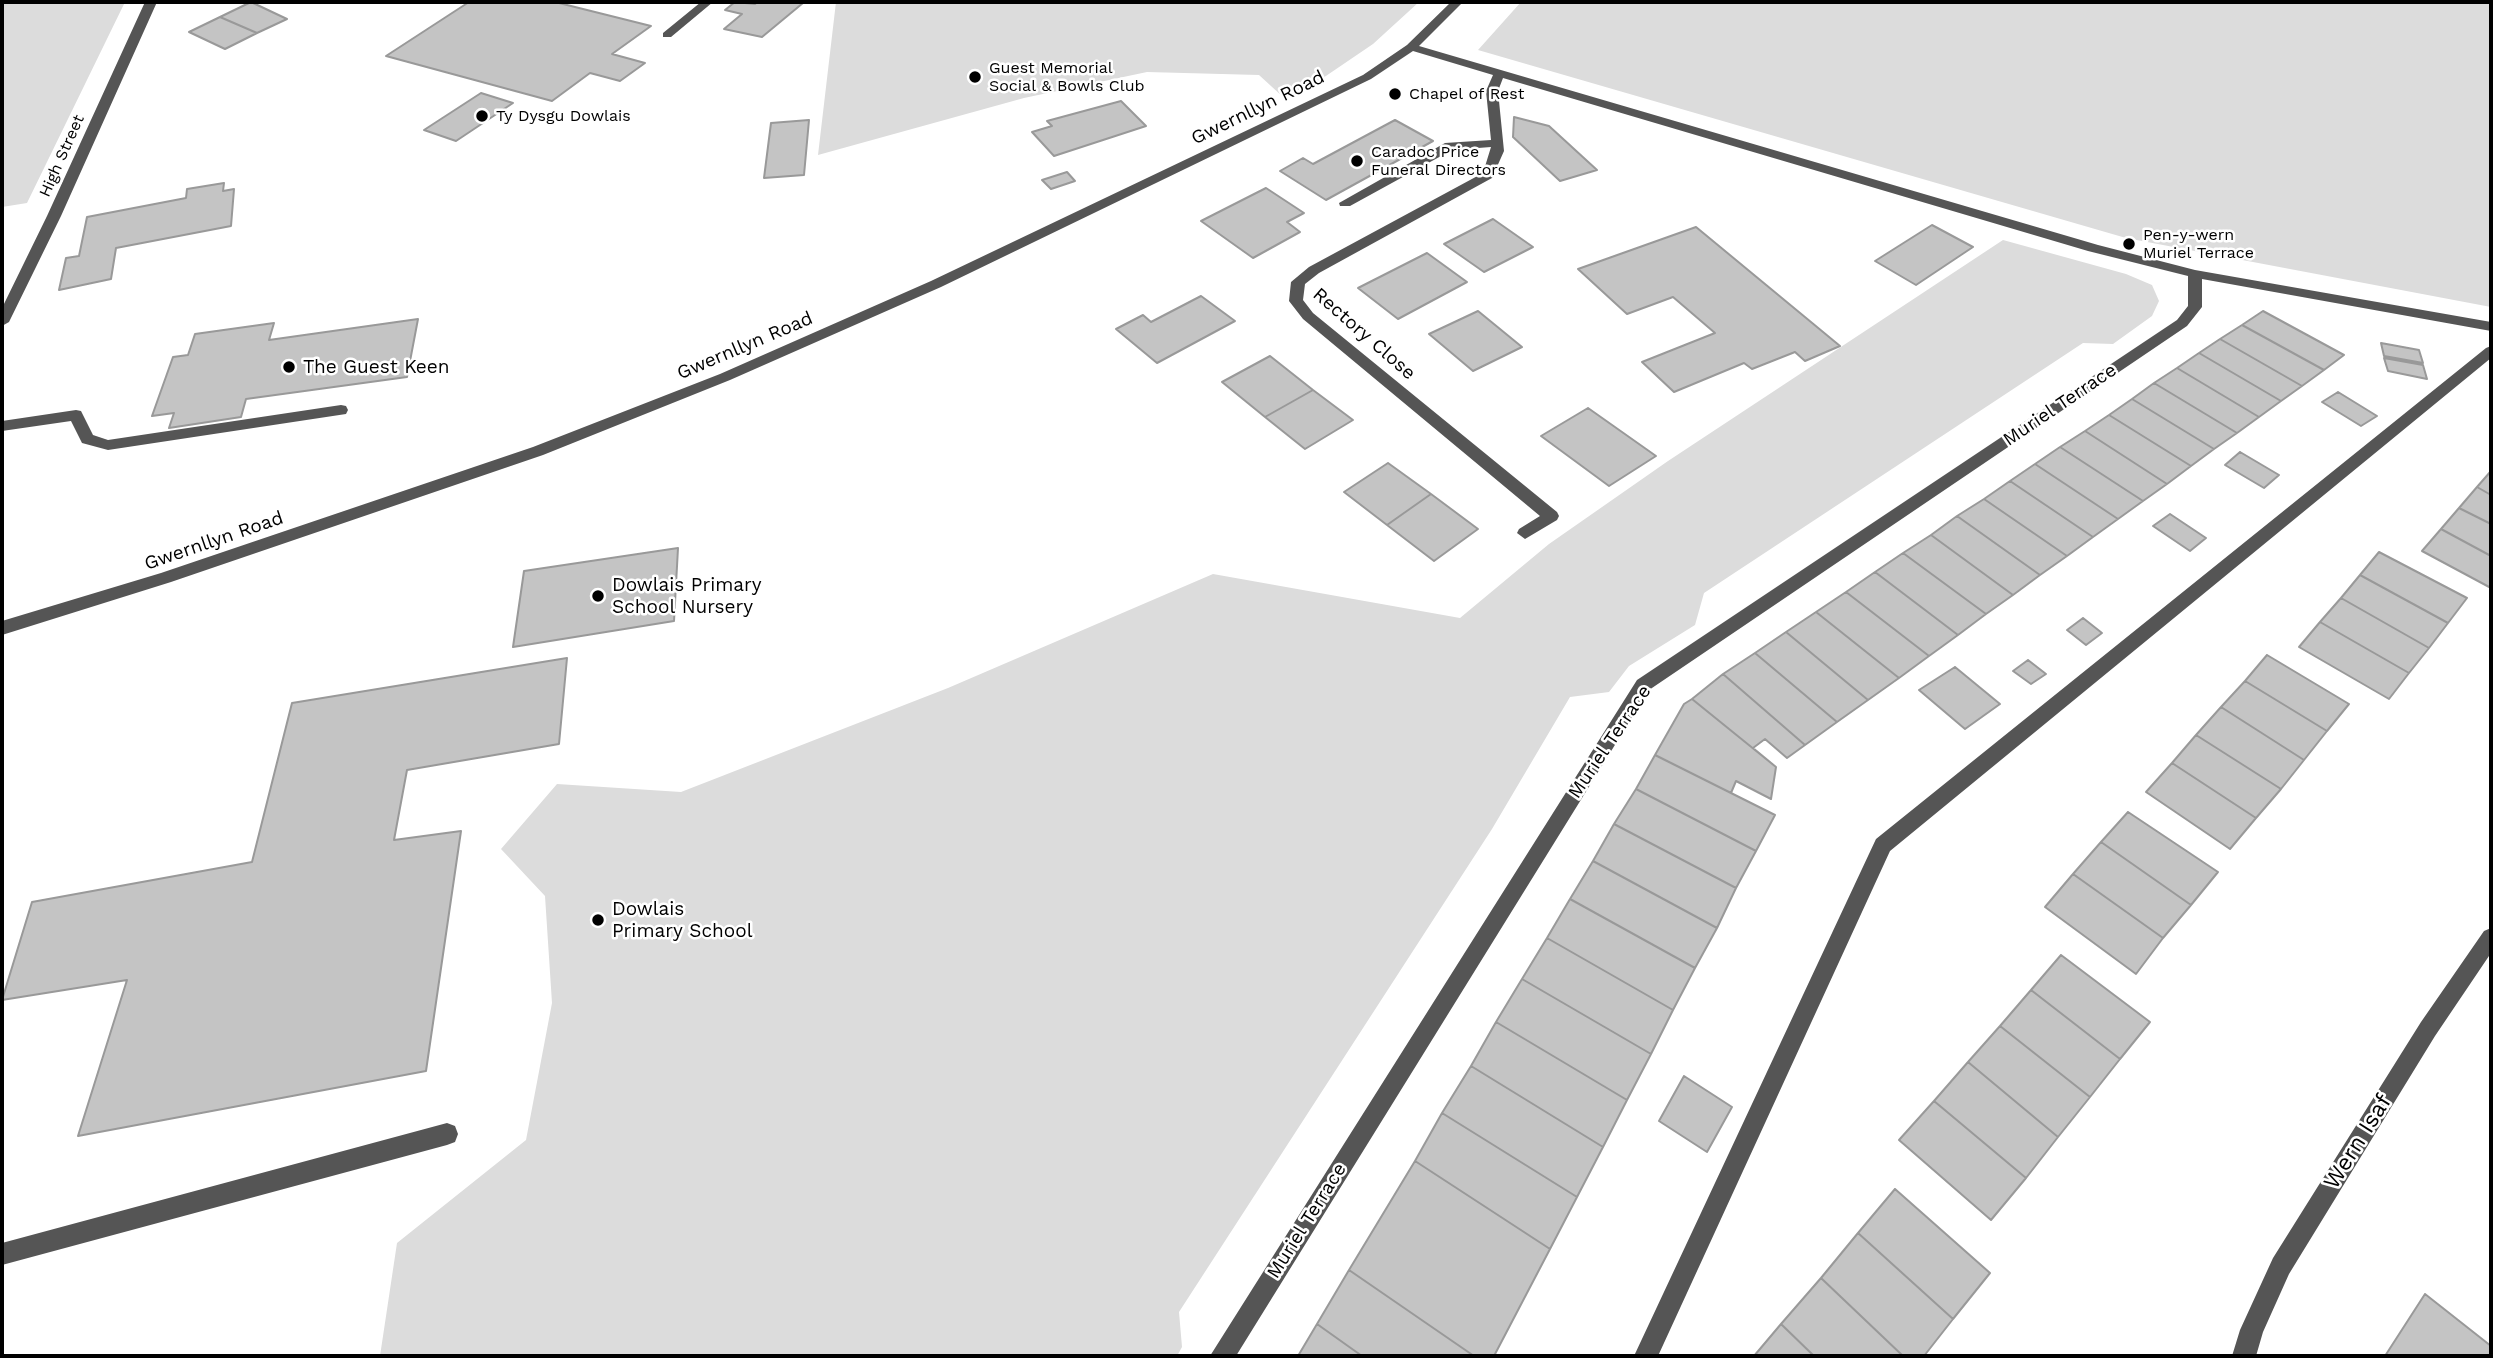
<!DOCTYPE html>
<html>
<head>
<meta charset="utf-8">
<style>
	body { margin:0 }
	#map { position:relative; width:2493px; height:1358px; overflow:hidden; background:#fff; font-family:"Work Sans",sans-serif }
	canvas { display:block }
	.frame { position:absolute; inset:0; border:4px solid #000; pointer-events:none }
</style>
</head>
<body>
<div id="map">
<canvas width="2493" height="1358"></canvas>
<div class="frame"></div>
</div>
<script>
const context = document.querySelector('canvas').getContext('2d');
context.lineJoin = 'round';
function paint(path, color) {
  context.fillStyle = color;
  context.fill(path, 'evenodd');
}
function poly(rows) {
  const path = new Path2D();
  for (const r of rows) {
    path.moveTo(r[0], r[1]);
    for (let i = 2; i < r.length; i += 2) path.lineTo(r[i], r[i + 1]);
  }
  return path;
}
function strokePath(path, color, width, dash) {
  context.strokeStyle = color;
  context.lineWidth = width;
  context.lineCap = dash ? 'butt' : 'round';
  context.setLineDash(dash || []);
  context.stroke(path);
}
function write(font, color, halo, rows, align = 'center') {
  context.font = font + ' "Work Sans",sans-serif';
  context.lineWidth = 5;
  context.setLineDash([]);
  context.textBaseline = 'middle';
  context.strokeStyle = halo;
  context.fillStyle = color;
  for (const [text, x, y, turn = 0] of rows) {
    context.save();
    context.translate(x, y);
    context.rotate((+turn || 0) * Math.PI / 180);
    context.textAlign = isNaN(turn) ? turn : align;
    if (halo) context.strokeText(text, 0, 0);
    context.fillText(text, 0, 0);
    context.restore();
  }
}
const green = poly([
	[2,2,125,2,27,203,2,207],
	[836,2,1419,2,1373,44,1320,80,1283,97,1259,75,1147,72,1024,98,818,155],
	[1521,2,2491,2,2491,307,2126,238,1478,50],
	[2003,240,2126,274,2152,285,2159,301,2152,316,2113,344,2083,343,1704,593,1695,625,1629,666,1609,692,1570,697,1492,829,1179,1312,1182,1347,1177,1356,380,1356,397,1243,526,1140,552,1003,545,896,501,849,557,784,681,792,948,688,1213,574,1460,618,1549,544,1668,461]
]);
const building = poly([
	[251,2,287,19,257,33,220,17,251,2],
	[469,2,555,2,651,26,612,54,645,63,620,81,590,73,552,101,386,56,469,2],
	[735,2,755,4,757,2,803,3,762,37,724,29,742,14,725,10,735,2],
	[220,17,257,33,225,49,189,32,220,17],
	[481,93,513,103,456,141,424,130,481,93],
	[1121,101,1146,126,1054,156,1032,132,1052,126,1047,121,1121,101],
	[1514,117,1549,126,1597,170,1560,181,1513,137,1514,117],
	[809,120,804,175,764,178,771,123,809,120],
	[1395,120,1433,141,1326,200,1280,171,1303,158,1313,164,1395,120],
	[1067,172,1075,181,1051,189,1042,180,1067,172],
	[224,183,223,191,234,189,231,226,116,248,111,279,59,290,66,258,79,256,87,217,186,198,187,189,224,183],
	[1266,188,1304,213,1287,222,1300,232,1253,258,1201,221,1266,188],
	[1493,219,1533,247,1484,272,1444,244,1493,219],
	[1932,225,1973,247,1916,285,1875,261,1932,225],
	[1696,227,1840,346,1805,361,1795,352,1752,369,1744,363,1674,392,1642,362,1715,333,1673,297,1627,314,1578,269,1696,227],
	[1427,253,1467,282,1398,319,1358,288,1427,253],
	[1201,296,1235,321,1157,363,1116,329,1143,315,1151,322,1201,296],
	[1478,311,1522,347,1473,371,1429,334,1478,311],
	[2263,311,2344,355,2324,370,2242,325,2263,311],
	[418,319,407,377,246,399,241,417,169,428,174,413,152,416,173,357,188,355,195,334,274,323,269,340,418,319],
	[2242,325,2324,370,2302,386,2220,339,2242,325],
	[2220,339,2302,386,2281,401,2199,353,2220,339],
	[2381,343,2419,350,2423,363,2384,356,2381,343],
	[2199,353,2281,401,2259,417,2177,368,2199,353],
	[1270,356,1313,390,1265,417,1222,382,1270,356],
	[2384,358,2423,365,2427,379,2388,371,2384,358],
	[2177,368,2259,417,2237,433,2154,383,2177,368],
	[2154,383,2237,433,2214,449,2132,399,2154,383],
	[1313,390,1353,420,1305,449,1265,417,1313,390],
	[2338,392,2377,416,2361,426,2322,402,2338,392],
	[2132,399,2214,449,2191,466,2109,415,2132,399],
	[1588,408,1656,456,1609,486,1541,436,1588,408],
	[2109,415,2191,466,2167,484,2085,431,2109,415],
	[2085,431,2167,484,2143,501,2060,447,2085,431],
	[2060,447,2143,501,2118,519,2035,464,2060,447],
	[2240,452,2279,475,2264,488,2225,465,2240,452],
	[1388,463,1431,494,1387,525,1344,492,1388,463],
	[2035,464,2118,519,2093,537,2010,481,2035,464],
	[2491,471,2491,495,2477,487,2491,471],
	[2010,481,2093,537,2067,556,1984,499,2010,481],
	[2477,487,2491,495,2491,524,2459,508,2477,487],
	[1431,494,1478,529,1434,561,1387,525,1431,494],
	[1984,499,2067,556,2040,575,1957,516,1984,499],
	[2459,508,2491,524,2491,556,2441,529,2459,508],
	[2170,514,2206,538,2190,551,2153,526,2170,514],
	[1957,516,2040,575,2013,595,1931,535,1957,516],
	[2441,529,2491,556,2491,588,2422,551,2441,529],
	[1931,535,2013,595,1986,614,1903,553,1931,535],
	[678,548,674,621,513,647,524,571,678,548],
	[2379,552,2467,598,2448,623,2360,575,2379,552],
	[1903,553,1986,614,1958,635,1875,572,1903,553],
	[1875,572,1958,635,1929,656,1846,592,1875,572],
	[2360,575,2448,623,2429,648,2341,598,2360,575],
	[1846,592,1929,656,1899,678,1816,612,1846,592],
	[2341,598,2429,648,2409,673,2320,622,2341,598],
	[1816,612,1899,678,1868,700,1786,632,1816,612],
	[2083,618,2102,633,2086,645,2067,630,2083,618],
	[2320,622,2409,673,2389,699,2299,647,2320,622],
	[1786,632,1868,700,1837,722,1755,653,1786,632],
	[1755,653,1837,722,1805,745,1723,674,1755,653],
	[2267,655,2349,704,2327,731,2245,681,2267,655],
	[567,658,559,744,407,770,394,840,461,831,426,1071,78,1136,127,980,2,1000,32,902,252,862,292,703,567,658],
	[2028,660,2046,674,2031,684,2013,671,2028,660],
	[1955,667,2000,704,1965,729,1919,690,1955,667],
	[1723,674,1805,745,1787,758,1765,739,1753,748,1776,767,1692,699,1723,674],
	[2245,681,2327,731,2304,760,2221,707,2245,681],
	[1692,699,1776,767,1771,799,1736,781,1731,793,1655,755,1684,704,1692,699],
	[2221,707,2304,760,2281,789,2196,735,2221,707],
	[2196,735,2281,789,2256,818,2172,763,2196,735],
	[1655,755,1775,815,1756,851,1636,789,1655,755],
	[2172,763,2256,818,2230,849,2146,792,2172,763],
	[1636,789,1756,851,1736,888,1614,824,1636,789],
	[2128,812,2218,872,2191,905,2101,842,2128,812],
	[1614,824,1736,888,1717,928,1593,861,1614,824],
	[2101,842,2191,905,2163,938,2073,874,2101,842],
	[1593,861,1717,928,1695,968,1570,899,1593,861],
	[2073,874,2163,938,2136,974,2045,907,2073,874],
	[1570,899,1695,968,1673,1010,1547,938,1570,899],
	[1547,938,1673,1010,1651,1054,1522,979,1547,938],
	[2061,955,2150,1022,2120,1059,2031,990,2061,955],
	[1522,979,1651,1054,1627,1100,1496,1022,1522,979],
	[2031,990,2120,1059,2090,1097,2000,1026,2031,990],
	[1496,1022,1627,1100,1603,1147,1471,1066,1496,1022],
	[2000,1026,2090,1097,2058,1137,1968,1062,2000,1026],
	[1968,1062,2058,1137,2026,1178,1934,1101,1968,1062],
	[1471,1066,1603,1147,1577,1197,1442,1113,1471,1066],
	[1684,1076,1732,1107,1707,1152,1659,1121,1684,1076],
	[1934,1101,2026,1178,1991,1220,1899,1140,1934,1101],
	[1442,1113,1577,1197,1550,1249,1415,1161,1442,1113],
	[1415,1161,1550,1249,1494,1356,1474,1356,1349,1270,1415,1161],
	[1895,1189,1990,1273,1953,1319,1858,1233,1895,1189],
	[1858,1233,1953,1319,1924,1356,1903,1356,1821,1278,1858,1233],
	[1349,1270,1474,1356,1362,1356,1317,1324,1349,1270],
	[1821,1278,1903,1356,1814,1356,1781,1324,1821,1278],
	[2425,1294,2491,1346,2491,1356,2385,1356,2425,1294],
	[1317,1324,1362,1356,1298,1356,1317,1324],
	[1781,1324,1814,1356,1754,1356,1781,1324]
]);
const minor = poly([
	[145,2,157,2,61,216,9,322,2,326,2,308,47,216,145,2],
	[701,2,713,2,671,37,663,37,663,33,701,2],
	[1451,2,1463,2,1419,46,2098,245,2195,270,2491,322,2491,331,2202,279,2202,307,2187,326,1649,690,1236,1356,1210,1356,1637,680,2177,320,2188,306,2188,276,2088,251,1503,78,1498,91,1504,151,1492,178,1319,273,1305,284,1303,300,1313,313,1557,512,1559,516,1557,520,1525,539,1517,533,1519,529,1540,516,1303,319,1289,301,1291,282,1309,267,1483,173,1491,147,1452,150,1350,206,1340,206,1339,203,1445,143,1491,140,1486,91,1493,75,1413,51,1371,79,941,287,730,380,543,455,171,582,2,635,2,621,161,573,533,447,720,374,931,281,1363,75,1407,45,1451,2],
	[2491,346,2491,358,1890,851,1658,1356,1634,1356,1876,839,2486,348,2491,346],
	[341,405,346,406,348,410,346,414,108,450,82,443,71,421,2,431,2,421,76,410,81,411,93,435,108,440,341,405],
	[2491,928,2491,953,2435,1036,2289,1274,2263,1332,2256,1356,2232,1356,2240,1330,2273,1258,2421,1022,2484,931,2491,928],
	[447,1123,455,1126,458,1134,455,1142,447,1145,2,1265,2,1243,447,1123]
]);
const markers = [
	[975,77,7,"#000"],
	[1395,94,7,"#000"],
	[482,116,7,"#000"],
	[1357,161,7,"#000"],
	[2129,244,7,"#000"],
	[289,367,7,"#000"],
	[598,596,7,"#000"],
	[598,920,7,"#000"]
];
const farPoinames = [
	["Guest Memorial",989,68],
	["Social & Bowls Club",989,86],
	["Chapel of Rest",1409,94],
	["Ty Dysgu Dowlais",496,116],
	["Caradoc Price",1371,152],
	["Funeral Directors",1371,170],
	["Pen-y-wern",2143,235],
	["Muriel Terrace",2143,253]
];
const farStreetnames = [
	["High Street",62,156,-66]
];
const streetNames = [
	["Gwernllyn Road",1258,108,-26],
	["Rectory Close",1364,334,41],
	["Gwernllyn Road",745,346,-23],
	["Muriel Terrace",2060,405,-34],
	["Gwernllyn Road",214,541,-19],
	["Muriel Terrace",1610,742,-56],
	["Muriel Terrace",1307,1221,-58]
];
const poiNames = [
	["The Guest Keen",303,367],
	["Dowlais Primary",612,585],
	["School Nursery",612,607],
	["Dowlais",612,909],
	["Primary School",612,931]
];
const nearStreetnames = [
	["Wern Isaf",2358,1142,-58]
];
paint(green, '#dcdcdc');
paint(building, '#c4c4c4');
strokePath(building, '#999', 2);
paint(minor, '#555');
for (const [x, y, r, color] of markers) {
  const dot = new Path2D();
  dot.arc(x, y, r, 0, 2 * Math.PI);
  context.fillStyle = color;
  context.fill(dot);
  strokePath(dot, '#fff', 2.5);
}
write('16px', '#000', '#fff', farPoinames, 'left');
write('16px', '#000', '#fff', farStreetnames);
write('19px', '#000', '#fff', streetNames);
write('19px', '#000', '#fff', poiNames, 'left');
write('23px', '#000', '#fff', nearStreetnames);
</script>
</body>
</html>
